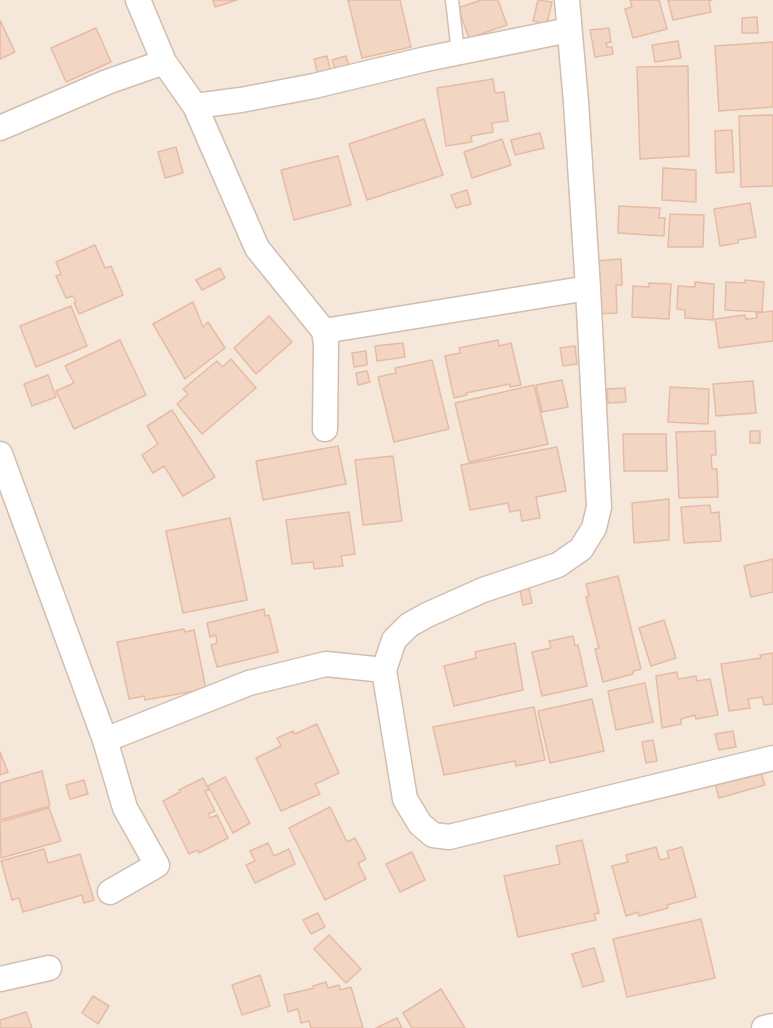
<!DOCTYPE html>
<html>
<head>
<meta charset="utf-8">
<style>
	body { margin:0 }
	canvas { display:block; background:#fdf6ec }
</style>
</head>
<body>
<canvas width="773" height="1028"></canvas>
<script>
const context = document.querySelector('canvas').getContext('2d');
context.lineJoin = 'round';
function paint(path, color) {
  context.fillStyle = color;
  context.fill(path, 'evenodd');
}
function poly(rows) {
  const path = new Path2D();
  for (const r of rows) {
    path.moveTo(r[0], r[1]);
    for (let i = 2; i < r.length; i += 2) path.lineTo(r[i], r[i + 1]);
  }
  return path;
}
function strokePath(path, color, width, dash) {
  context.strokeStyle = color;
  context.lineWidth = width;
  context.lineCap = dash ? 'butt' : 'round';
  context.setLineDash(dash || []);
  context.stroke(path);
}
const residential = poly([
	[0,0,773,0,773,1028,0,1028]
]);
const building = poly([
	[213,0,237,0,215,7,213,0],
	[348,0,400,0,411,47,362,58,348,0],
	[481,0,498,0,507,25,469,38,458,8,481,0],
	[538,0,552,2,547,24,533,21,538,0],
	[630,0,659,0,667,29,633,38,625,9,632,7,630,0],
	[668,0,712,0,709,1,711,12,673,20,668,0],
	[757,17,758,33,742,33,742,18,757,17],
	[0,20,15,52,0,59,0,20],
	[96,28,111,62,66,82,51,48,96,28],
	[609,28,611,42,606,43,607,47,612,47,613,54,595,57,590,30,609,28],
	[678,41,681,58,655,62,652,45,678,41],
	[773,42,773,107,719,111,715,46,773,42],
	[327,56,331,72,318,75,314,59,327,56],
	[346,56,350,69,336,73,332,60,346,56],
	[688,66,689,156,640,159,637,67,688,66],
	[493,79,495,93,504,92,508,121,492,123,493,132,471,136,472,142,446,146,437,88,493,79],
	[773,115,773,186,741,187,739,116,773,115],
	[424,119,443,175,367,200,349,144,424,119],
	[732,130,734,172,716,173,715,131,732,130],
	[540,133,544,148,515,155,511,140,540,133],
	[502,139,511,165,472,178,464,152,502,139],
	[176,147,183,173,165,178,158,152,176,147],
	[338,156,351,205,294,220,281,170,338,156],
	[663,168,696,170,696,202,662,200,663,168],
	[467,190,471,204,456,208,451,195,467,190],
	[750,203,756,237,738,240,738,243,720,246,714,209,750,203],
	[619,206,660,208,659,218,665,218,664,236,618,233,619,206],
	[670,214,704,215,703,247,668,247,670,214],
	[95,245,105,268,111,266,123,295,79,314,74,303,76,302,73,296,66,298,56,276,61,274,56,262,95,245],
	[621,259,622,285,616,285,617,313,597,314,595,261,621,259],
	[220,268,225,278,202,290,196,280,220,268],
	[745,280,764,282,762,312,725,310,726,282,745,283,745,280],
	[695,282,714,284,713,320,685,318,685,310,677,309,678,286,695,287,695,282],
	[649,283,671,284,669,319,632,317,633,286,649,287,649,283],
	[193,302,203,327,208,322,225,348,185,379,153,324,193,302],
	[71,306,87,346,36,367,20,326,71,306],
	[773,311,773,341,719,348,715,319,745,315,746,319,757,318,756,313,773,311],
	[269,316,292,342,256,374,234,348,269,316],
	[120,340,146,395,74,429,56,391,74,383,65,366,120,340],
	[498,340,499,346,511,343,521,385,510,387,510,384,466,393,467,395,454,398,445,356,460,353,459,348,498,340],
	[403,343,405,357,377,361,375,346,403,343],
	[575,346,577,364,563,366,560,348,575,346],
	[366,351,367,365,354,367,352,353,366,351],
	[231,359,256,388,202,434,177,404,188,394,183,389,217,361,222,367,231,359],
	[432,360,449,429,394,442,378,377,396,373,395,368,432,360],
	[367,371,370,382,358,385,356,373,367,371],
	[48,375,56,397,32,406,24,384,48,375],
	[562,380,568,407,542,412,536,385,562,380],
	[753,381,756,413,716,416,713,384,753,381],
	[534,385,548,444,469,462,455,403,534,385],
	[670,387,709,389,708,424,668,422,670,387],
	[625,388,626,402,608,403,607,389,625,388],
	[172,410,215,477,183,496,164,466,153,473,142,455,158,444,147,426,172,410],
	[715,431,716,455,711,455,712,469,717,469,718,497,679,498,676,432,715,431],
	[750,431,760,431,760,443,750,443,750,431],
	[623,434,666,434,667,471,624,471,623,434],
	[338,446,346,484,263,500,256,461,338,446],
	[557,447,566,491,536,497,540,518,522,521,520,510,510,512,508,503,470,510,461,465,557,447],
	[393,456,402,521,363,525,355,460,393,456],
	[669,499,669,540,634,543,632,503,669,499],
	[710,505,711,513,719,512,721,541,684,543,681,507,710,505],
	[349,512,355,554,341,556,343,566,314,569,313,562,292,564,286,520,349,512],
	[230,518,247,600,183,613,166,531,230,518],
	[773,559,773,592,751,597,744,566,773,559],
	[618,576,641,669,633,671,633,674,603,682,595,649,599,648,586,597,589,596,586,584,618,576],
	[528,584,532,603,523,605,519,586,528,584],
	[264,609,265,616,269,615,278,652,217,667,211,645,217,643,216,635,210,637,207,623,264,609],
	[664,620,676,658,651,666,639,628,664,620],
	[184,629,185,632,194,630,206,689,145,700,144,696,129,699,117,642,184,629],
	[573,636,575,646,578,645,587,686,542,696,532,652,551,648,549,641,573,636],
	[515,643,523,690,454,706,444,666,476,658,475,652,515,643],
	[773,653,773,704,764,705,762,697,748,699,750,708,729,711,721,664,761,658,760,655,773,653],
	[677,672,678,679,696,676,697,681,710,679,718,715,696,719,695,715,681,719,681,724,662,728,656,676,677,672],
	[645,683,653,722,616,730,608,691,645,683],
	[592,699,604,751,550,763,538,711,592,699],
	[534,707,545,760,516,766,515,761,444,775,433,727,534,707],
	[317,724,339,773,315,784,320,794,281,811,256,758,281,746,277,738,293,731,295,734,317,724],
	[733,731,736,747,719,750,715,734,733,731],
	[653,740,657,761,646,763,642,742,653,740],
	[0,752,8,772,0,775,0,752],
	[760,770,765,785,719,798,715,783,760,770],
	[42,771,50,806,0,820,0,783,42,771],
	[225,777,250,823,233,833,208,786,225,777],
	[203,778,209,790,205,791,215,811,208,814,210,818,217,815,228,838,199,853,198,850,189,854,163,801,180,792,179,790,203,778],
	[84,780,88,794,70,799,66,785,84,780],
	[330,807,347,842,355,838,366,859,358,863,366,879,325,900,289,828,330,807],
	[49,808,61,841,1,858,0,822,49,808],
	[582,840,599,913,594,914,596,920,518,937,504,876,560,864,556,846,582,840],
	[268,843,274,856,289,849,295,864,255,883,246,865,255,861,250,851,268,843],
	[656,847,660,860,669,858,667,851,682,847,696,897,667,905,668,908,639,916,638,912,626,916,612,866,628,862,626,855,656,847],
	[44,849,48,863,80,854,94,900,84,903,82,895,23,912,19,898,12,900,1,861,44,849],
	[412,852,425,880,400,892,386,864,412,852],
	[318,913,325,927,311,934,303,920,318,913],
	[701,919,715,978,627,997,613,939,701,919],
	[329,935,361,969,346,983,314,949,329,935],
	[594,948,604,981,583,987,572,954,594,948],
	[260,975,270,1006,242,1015,232,985,260,975],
	[326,982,328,988,339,985,340,990,351,987,363,1028,311,1028,309,1021,301,1023,298,1009,288,1012,284,995,314,988,313,986,326,982],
	[441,989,465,1028,412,1028,403,1013,441,989],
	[93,996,109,1006,98,1024,82,1013,93,996],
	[26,1012,32,1028,0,1028,0,1020,26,1012],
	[397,1018,402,1028,376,1028,397,1018]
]);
const service = poly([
	[452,0,458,52]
]);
const minor = poly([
	[138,0,164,62],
	[567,0,576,102,588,288,599,507,594,528,581,549,558,565,483,590,427,615,409,625,394,640,384,670,405,799,420,824,433,835,449,837,773,758],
	[195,106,257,248,324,331,326,344,325,429],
	[0,128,107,82,164,62,195,106,241,100,314,86,426,59,569,30],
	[324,331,588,288],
	[0,454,105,740,125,808,157,865,110,892],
	[105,740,249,683,326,664,384,670],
	[0,979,49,968],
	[764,1028,773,1026]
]);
paint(residential, '#f5e8da');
paint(building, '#f3d5c3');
strokePath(building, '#e6bba3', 1.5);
strokePath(service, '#d1beb0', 15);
strokePath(minor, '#d1beb0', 27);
strokePath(service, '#fff', 12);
strokePath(minor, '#fff', 24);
</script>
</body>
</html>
